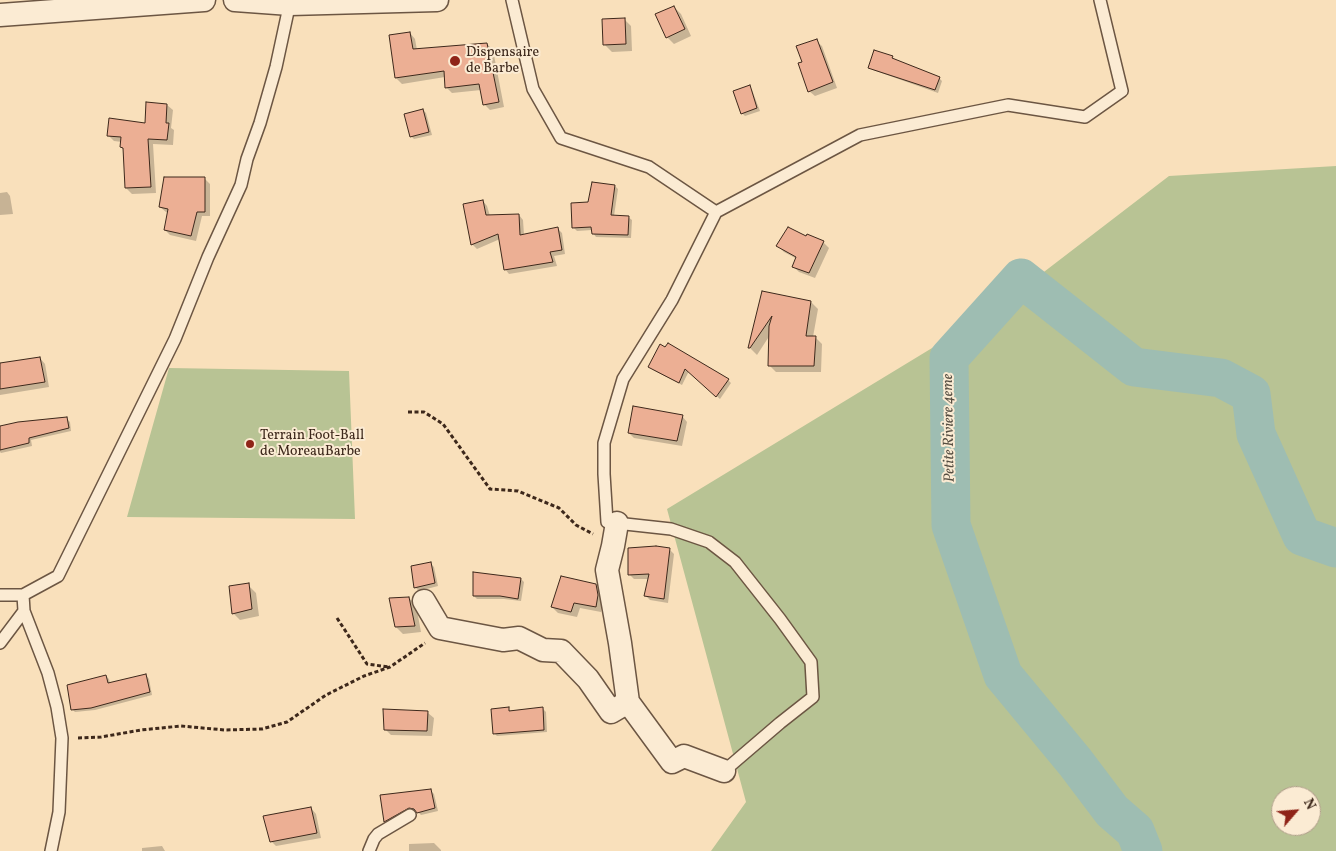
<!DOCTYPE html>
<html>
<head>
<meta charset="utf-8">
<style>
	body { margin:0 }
	#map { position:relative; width:1336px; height:851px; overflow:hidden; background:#f9e0bb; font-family:Vollkorn,serif }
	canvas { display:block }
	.north { position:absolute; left:1271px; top:786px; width:50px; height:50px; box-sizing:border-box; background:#fbebd3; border:1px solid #af9d89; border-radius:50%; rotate:63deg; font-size:14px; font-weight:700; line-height:20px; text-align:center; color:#3d281b }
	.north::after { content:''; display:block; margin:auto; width:18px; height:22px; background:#8f2418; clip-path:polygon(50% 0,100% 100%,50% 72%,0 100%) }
</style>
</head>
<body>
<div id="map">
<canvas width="1336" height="851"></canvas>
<div class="north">N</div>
</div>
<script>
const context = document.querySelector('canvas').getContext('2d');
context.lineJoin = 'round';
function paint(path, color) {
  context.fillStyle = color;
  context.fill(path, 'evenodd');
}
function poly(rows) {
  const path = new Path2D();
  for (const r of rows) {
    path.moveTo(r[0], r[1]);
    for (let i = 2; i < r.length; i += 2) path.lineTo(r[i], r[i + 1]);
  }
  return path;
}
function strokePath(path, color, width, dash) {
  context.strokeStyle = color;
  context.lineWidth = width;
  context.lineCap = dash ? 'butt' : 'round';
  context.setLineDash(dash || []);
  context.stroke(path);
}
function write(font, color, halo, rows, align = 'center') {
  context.font = font + ' Vollkorn,serif';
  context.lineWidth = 4;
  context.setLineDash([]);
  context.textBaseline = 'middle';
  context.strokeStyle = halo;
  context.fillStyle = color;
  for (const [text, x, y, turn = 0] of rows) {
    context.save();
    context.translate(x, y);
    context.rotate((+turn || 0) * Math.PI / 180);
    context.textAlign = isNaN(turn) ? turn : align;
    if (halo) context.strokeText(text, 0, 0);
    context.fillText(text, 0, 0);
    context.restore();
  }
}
const green = poly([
	[1336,166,1336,851,711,851,746,802,667,509,993,311,1169,176],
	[1281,796,1311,796,1311,826,1281,826],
	[169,368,349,371,355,519,127,517]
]);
const shadow = poly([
	[674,7,681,14,691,36,674,44,667,37],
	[624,19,631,26,632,51,612,52,605,45],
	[410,33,415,39,417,50,487,44,493,50,504,107,490,110,484,104,481,90,452,93,446,87,445,77,402,84,396,78],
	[816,41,822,46,837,88,815,96,809,91,804,63],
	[892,57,896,61,939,78,942,81,938,93,873,70,869,67],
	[749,87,752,90,760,111,745,116,742,113],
	[167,105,173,110,171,128,174,130,173,145,153,144,156,193,132,194,126,188,124,150,121,147,122,142,114,141,109,136,146,124],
	[423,110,426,113,432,135,414,139,411,136],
	[204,178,210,184,210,216,202,216,196,241,170,235,165,230,169,213,166,212,160,207],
	[615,186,618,189,614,216,628,217,632,220,631,238,596,237,593,233,592,230,577,231,573,227,589,203],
	[7,192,10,196,13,214,0,215,0,193],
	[483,201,487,206,490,216,519,215,523,220,524,235,557,228,562,233,565,254,554,256,557,266,509,274,505,269,500,239,477,249,472,244,464,205],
	[806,238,823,242,829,248,815,278,799,272,793,266,797,259,784,252,778,246],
	[763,292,811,302,818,309,813,337,815,337,822,344,821,372,776,372,769,365,770,335,757,355,749,347],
	[661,346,728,380,731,383,720,399,689,371,682,385,653,370,650,367],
	[40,358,45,364,49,387,0,395,0,365],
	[682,416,687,422,682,446,634,438,629,433],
	[67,419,70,422,71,431,31,440,32,446,1,453,0,452,0,428],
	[669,549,674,554,668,603,650,600,645,595,649,579,634,579,629,574],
	[431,564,434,567,438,586,419,591,416,588],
	[521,579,524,582,521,601,504,599,477,599,474,596],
	[596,585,601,591,603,602,601,612,580,608,577,617,558,613,552,607],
	[249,586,256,593,259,616,240,620,234,614],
	[409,598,416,605,421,632,403,634,396,627],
	[146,675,149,679,152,695,95,710,75,712,72,709,106,676,109,679,110,683],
	[542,708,546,712,547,732,497,736,494,733,508,709,511,712],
	[428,713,434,718,432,736,391,735,385,729],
	[430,790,434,794,438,811,421,815,417,811,413,810,388,824,385,821],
	[311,808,316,814,321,838,276,846,271,841],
	[434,843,441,850,441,851,409,851,409,844],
	[162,846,165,851,142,851,142,848]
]);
const river = poly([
	[1143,851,1135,831,1112,811,1075,762,1003,675,951,525,949,358,1021,278,1134,367,1221,378,1251,394,1256,434,1302,536,1336,548]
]);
const building = poly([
	[674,6,685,29,666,38,655,14,674,6],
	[625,18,626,44,603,45,602,19,625,18],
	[410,32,413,49,487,43,499,102,483,105,479,84,445,88,444,71,395,78,389,35,410,32],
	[817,39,833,82,808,92,798,63,802,62,796,46,817,39],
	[874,50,893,56,892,58,940,77,935,90,868,68,874,50],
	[750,85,757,108,741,114,733,91,750,85],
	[146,102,167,104,166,123,169,123,167,140,148,139,151,187,125,188,123,148,120,147,121,137,107,136,109,118,145,123,146,102],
	[423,109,429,132,410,137,404,114,423,109],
	[164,177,205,177,205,212,197,212,191,236,164,230,168,209,159,207,164,177],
	[592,182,615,185,611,215,629,216,628,235,592,234,591,227,572,228,571,203,588,202,592,182],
	[483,200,486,215,519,214,520,235,558,227,562,250,550,252,553,262,504,270,498,234,471,245,463,204,483,200],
	[788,227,806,236,807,234,824,241,809,273,792,267,796,257,776,246,788,227],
	[762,291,811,301,806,336,816,336,814,366,768,366,769,326,772,316,750,348,748,348,762,291],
	[668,343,729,379,716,397,685,369,679,383,648,367,660,344,665,347,668,343],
	[40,357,45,382,0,389,0,363,40,357],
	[633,406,683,415,677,441,628,433,633,406],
	[67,417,69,428,29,438,29,443,0,450,0,426,18,422,67,417],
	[656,546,670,548,664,599,644,596,649,574,628,575,628,548,656,546],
	[431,562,435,583,414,588,411,566,431,562],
	[473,572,521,578,518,599,500,596,473,596,473,572],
	[561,576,596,584,598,595,596,607,574,603,571,612,551,607,561,576],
	[249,583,252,609,232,614,229,586,249,583],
	[409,597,415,626,395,627,389,598,409,597],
	[146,674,150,692,91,708,71,710,67,685,106,675,108,683,146,674],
	[509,707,509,711,543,707,544,730,493,734,491,709,509,707],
	[383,709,428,711,427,731,384,730,383,709],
	[431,789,435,808,417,813,414,809,409,808,384,822,380,795,431,789],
	[311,807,317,833,270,842,263,816,311,807]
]);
const path = poly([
	[408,412,424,412,443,424,490,489,518,491,559,508,576,525,593,534],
	[337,618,367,664,389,667],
	[78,738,101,737,141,730,181,726,225,730,262,729,287,722,326,695,364,676,390,667,425,643]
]);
const service = poly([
	[512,0,533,89,561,138,649,167,716,212,672,300,623,379,604,443,604,474,607,522,671,529,709,542,735,562,780,619,811,662,813,697,780,723,724,771],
	[716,212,860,135,1008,105,1085,117,1122,91,1100,0],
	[0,595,23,595,58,576,175,339,208,257,241,185,247,159,260,123,276,67,290,2],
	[23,595,24,611,48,673,57,707,62,738,59,812,51,851],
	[0,643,24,611],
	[369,851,374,839,378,834,410,815]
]);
const minor = poly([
	[235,0,290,4,437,0],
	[0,15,204,0],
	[617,523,613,546,607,570,620,643,628,702,672,762,684,756,724,771],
	[424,601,440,628,503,640,519,638,543,650,561,651,588,679,611,712,628,702]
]);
const markers = [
	[455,61,6,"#8f2418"],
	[250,444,5,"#8f2418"]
];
const poiNames = [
	["Dispensaire",466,53],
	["de Barbe",466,69],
	["Terrain Foot-Ball",260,436],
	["de MoreauBarbe",260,452]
];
const waterNames = [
	["Petite Riviere 4eme",950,428,-91]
];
paint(green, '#b8c394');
paint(shadow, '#0003');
strokePath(river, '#9ebdb2', 39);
paint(building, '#ecaf94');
strokePath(building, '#3d281b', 1);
strokePath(service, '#6c5643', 14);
strokePath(minor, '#6c5643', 25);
strokePath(path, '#3d281b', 3, [4, 2.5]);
strokePath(service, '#fbebd3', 11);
strokePath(minor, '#fbebd3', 22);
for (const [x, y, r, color] of markers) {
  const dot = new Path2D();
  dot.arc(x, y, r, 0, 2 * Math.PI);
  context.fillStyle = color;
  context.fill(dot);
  strokePath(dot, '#fbebd3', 2);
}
write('14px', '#3d281b', '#fbebd3', poiNames, 'left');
write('italic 15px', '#554d41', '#fbebd3', waterNames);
</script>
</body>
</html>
